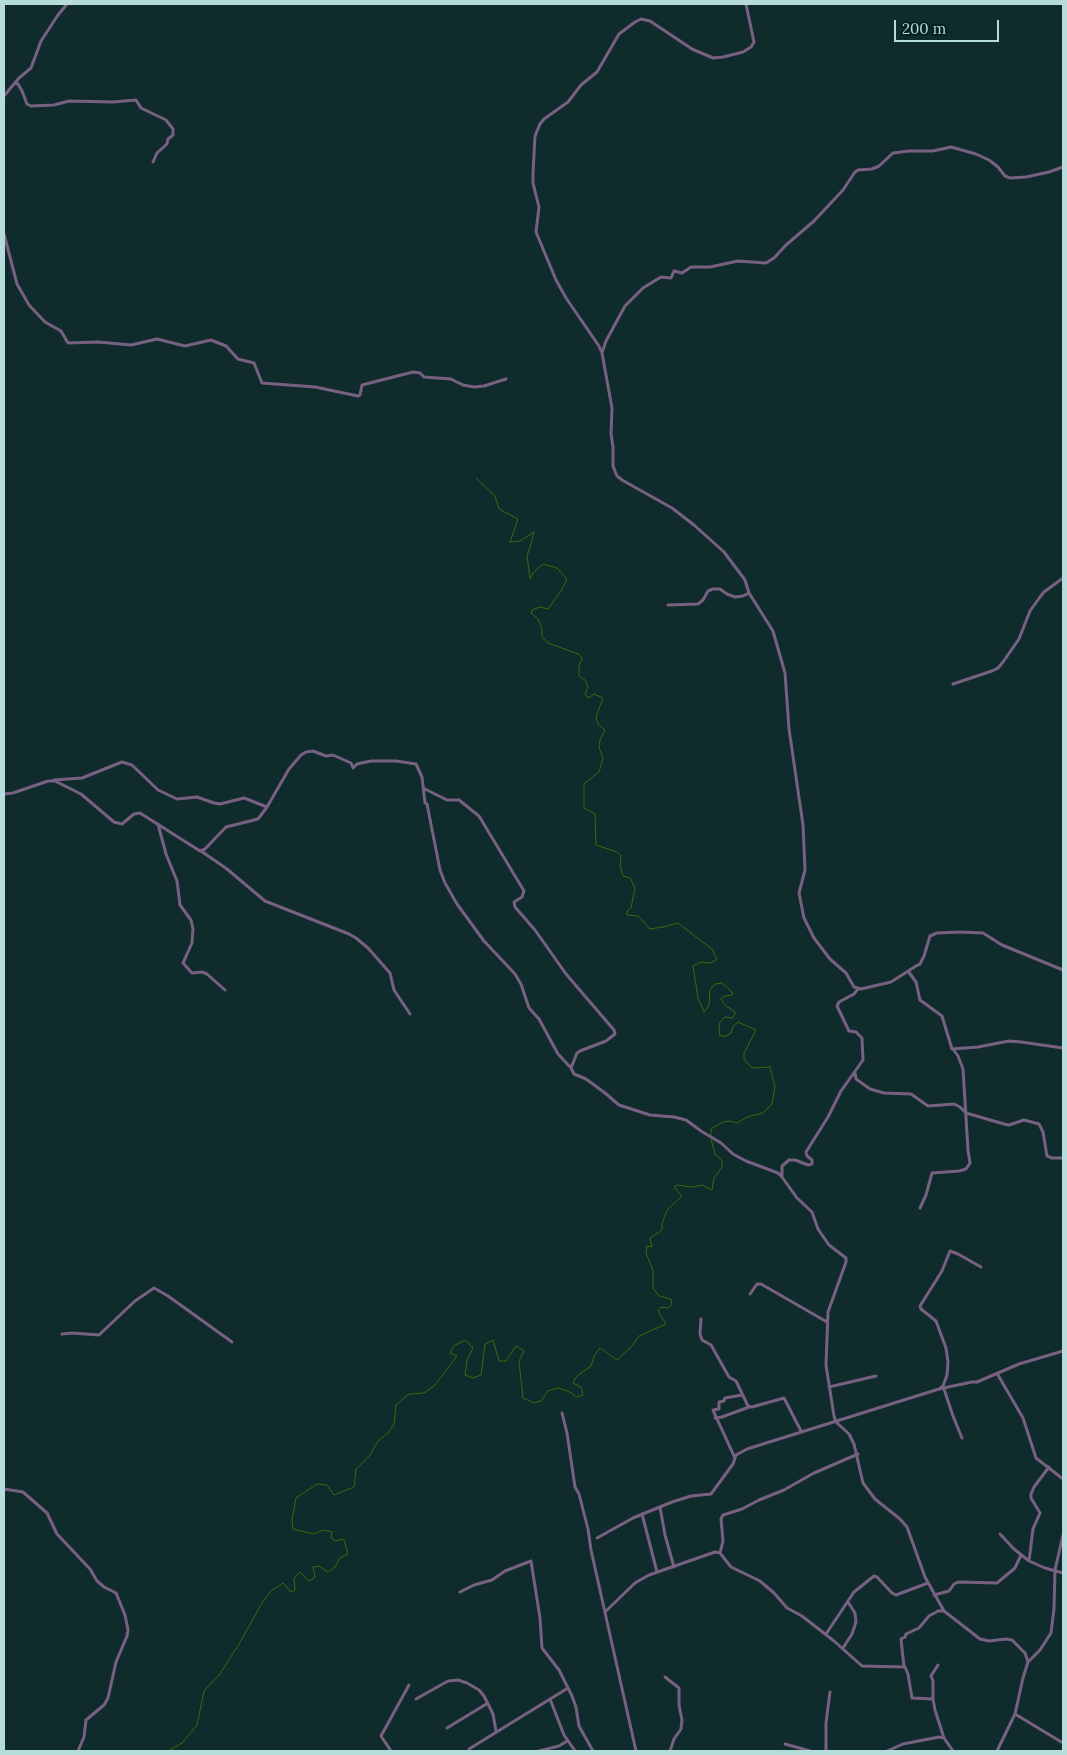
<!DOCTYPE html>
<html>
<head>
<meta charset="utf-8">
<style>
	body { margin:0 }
	#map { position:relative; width:1067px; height:1755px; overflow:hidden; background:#102b2b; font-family:Lora,serif }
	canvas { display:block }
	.frame { position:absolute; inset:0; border:5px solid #b5dbdb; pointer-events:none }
	.scale { position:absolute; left:894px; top:20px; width:105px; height:22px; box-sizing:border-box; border:2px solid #b5dbdb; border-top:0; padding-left:6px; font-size:15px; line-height:18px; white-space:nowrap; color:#b5dbdb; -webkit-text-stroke:4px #062121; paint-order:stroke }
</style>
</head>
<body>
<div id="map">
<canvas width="1067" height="1755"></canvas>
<div class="frame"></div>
<div class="scale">200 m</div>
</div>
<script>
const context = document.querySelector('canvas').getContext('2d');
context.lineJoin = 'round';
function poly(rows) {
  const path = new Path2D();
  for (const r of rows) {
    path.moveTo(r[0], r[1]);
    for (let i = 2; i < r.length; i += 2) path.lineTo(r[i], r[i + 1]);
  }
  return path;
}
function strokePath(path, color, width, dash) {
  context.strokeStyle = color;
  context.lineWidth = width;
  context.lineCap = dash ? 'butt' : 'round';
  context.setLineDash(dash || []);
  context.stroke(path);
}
const stream = poly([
	[476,478,495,496,499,509,518,519,510,542,520,541,534,532,532,541,527,556,530,579,533,573,543,564,557,568,567,579,561,591,548,609,540,607,532,610,531,613,538,619,542,629,542,637,548,643,578,654,582,658,579,666,579,676,585,680,588,687,585,694,588,698,594,694,603,698,596,717,598,724,605,730,600,740,599,747,603,758,599,772,584,784,584,808,595,814,596,845,617,852,621,856,620,865,623,876,630,878,635,888,631,908,627,911,627,915,638,916,650,929,663,927,678,923,712,949,717,959,711,963,701,962,693,966,698,998,704,1012,709,1005,710,990,715,984,722,983,733,993,732,995,725,996,721,999,725,1005,735,1012,734,1016,732,1018,725,1017,720,1022,719,1028,720,1036,726,1036,731,1033,733,1026,738,1022,756,1030,744,1053,744,1059,752,1068,770,1067,775,1087,772,1104,763,1113,747,1117,737,1123,729,1121,723,1122,711,1129,711,1135],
	[168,1751,182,1743,197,1725,204,1691,220,1674,239,1644,262,1603,271,1591,283,1583,291,1592,295,1590,294,1578,300,1572,309,1581,315,1577,313,1567,319,1566,328,1572,335,1567,340,1558,348,1554,344,1540,342,1539,336,1541,331,1538,332,1532,324,1530,313,1534,293,1529,292,1520,296,1498,317,1484,327,1485,334,1495,354,1487,356,1469,370,1455,378,1441,388,1433,394,1424,396,1405,409,1394,424,1393,435,1385,457,1356,450,1353,454,1346,465,1340,473,1348,467,1360,465,1375,473,1378,481,1375,485,1344,493,1340,499,1361,506,1361,516,1346,524,1351,519,1361,523,1398,534,1403,541,1401,548,1391,558,1388,570,1392,576,1397,583,1395,581,1387,573,1383,577,1376,591,1366,594,1356,600,1348,617,1360,632,1346,639,1336,666,1324,658,1311,661,1307,668,1308,672,1305,671,1299,659,1296,653,1288,653,1271,646,1253,647,1246,652,1247,650,1238,662,1230,662,1224,667,1210,682,1196,674,1187,677,1185,691,1187,702,1185,712,1190,714,1178,722,1167,722,1161,715,1154,711,1139]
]);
const minor = poly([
	[746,4,754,42,751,47,743,52,723,57,713,58,692,49,650,21,641,19,635,22,619,34,597,72,581,85,568,102,544,119,540,124,535,136,533,173,533,183,539,207,536,232,556,280,566,298,599,346,602,353,612,408,611,434,613,447,613,466,617,476,622,480,672,508,694,525,724,552,745,580,749,593,773,631,785,673,789,729,803,825,805,870,799,893,804,918,814,938,830,959,846,973,854,987,861,989,891,982,916,966,920,964,924,956,930,936,937,933,960,932,983,933,1002,945,1063,970],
	[15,83,18,84,22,91,27,104,31,106,54,105,69,101,113,102,136,100,141,108,166,120,173,129,173,135,168,139,167,144,157,153,153,162],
	[4,96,19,78,31,68,41,41,58,15,67,4],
	[4,234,17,284,29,305,45,322,61,331,68,343,98,342,131,345,157,339,185,346,211,340,226,346,238,359,254,363,262,383,315,387,358,396,360,395,362,385,413,372,420,373,424,377,451,379,463,385,474,387,484,386,506,379],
	[602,353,606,341,625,306,643,288,661,277,671,278,674,271,682,273,691,267,710,267,738,261,766,263,774,258,786,245,814,221,843,190,855,172,858,170,872,169,879,166,893,153,909,151,933,151,951,147,976,154,989,160,998,167,1005,176,1010,178,1026,177,1049,172,1063,167],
	[668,605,698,604,703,600,708,591,713,589,720,589,727,594,735,597,743,596,749,593],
	[953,684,992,671,998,668,1003,662,1019,639,1030,611,1040,597,1044,592,1063,578],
	[54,780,82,778,122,762,132,765,158,790,177,799,197,797,214,803,220,804,244,798,267,807],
	[423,788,447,800,459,800,479,816,524,891,522,897,514,902,515,907,535,930,566,974,614,1030,615,1034,606,1041,580,1051,577,1053,571,1068],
	[4,794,13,793,48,781,55,781,81,794,114,822,122,824,134,814,140,813,200,851,205,849,226,827,258,819,267,807,289,769,301,755,306,752,313,751,326,756,333,755,351,763,353,768,357,764,371,761,396,761,416,764,422,777,425,803,427,804,440,870,445,883,457,904,484,941,515,974,521,984,529,1008,539,1019,558,1054,571,1068,574,1074,586,1079,605,1093,619,1105,650,1115,674,1117,686,1120,701,1131,721,1143,733,1154,746,1161,778,1173,782,1177,797,1198,812,1212,818,1229,829,1245,846,1258,846,1262,828,1312,826,1365,834,1416,836,1422,849,1434,854,1444,863,1483,875,1499,900,1519,907,1527,925,1577,944,1611,980,1639,989,1641,1006,1639,1012,1640,1025,1653,1028,1662],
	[158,824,166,854,177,881,180,905,191,920,193,929,192,943,183,963,192,973,202,972,207,974,225,990],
	[201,851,227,869,265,901,349,934,356,938,368,948,390,973,394,990,410,1014],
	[908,971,916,982,920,1000,942,1016,952,1049,978,1047,1009,1041,1021,1042,1063,1048],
	[855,1073,856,1079,870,1089,884,1093,911,1094,928,1106,954,1104,960,1107,966,1113,1004,1124,1009,1125,1024,1120,1039,1124,1043,1132,1047,1156,1052,1158,1063,1158],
	[782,1177,782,1166,789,1160,795,1160,808,1165,812,1164,812,1160,807,1156,806,1152,828,1117,841,1091,863,1060,862,1038,856,1032,849,1031,837,1006,839,1002,854,994,858,989],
	[920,1208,926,1195,932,1173,959,1171,966,1169,970,1163,968,1150,963,1069,958,1056,953,1049],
	[750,1294,757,1284,761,1284,827,1322],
	[701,1319,700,1334,702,1340,711,1345,729,1377,736,1381,748,1406,752,1407,784,1398,801,1431],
	[62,1334,72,1333,99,1335,135,1301,154,1288,168,1296,232,1342],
	[998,1375,1023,1418,1036,1458,1063,1479],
	[829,1387,876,1376],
	[939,1389,972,1382,977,1382,1019,1364,1063,1351],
	[944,1389,953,1416,962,1438],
	[562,1413,567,1433,575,1487,579,1494,588,1529,591,1550,636,1751],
	[715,1418,722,1417,749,1407],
	[735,1458,713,1410,719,1409,719,1402,724,1401,725,1398,742,1395],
	[4,1489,23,1492,47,1513,57,1534,90,1569,97,1581,104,1587,116,1593,125,1615,128,1630,127,1636,116,1662,108,1698,104,1705,86,1720,84,1737,78,1751],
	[660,1507,665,1535,674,1567],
	[642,1514,657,1572],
	[1000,1534,1014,1549,1029,1561,1045,1568,1063,1573],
	[597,1538,633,1518,672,1502,691,1496,711,1494,733,1464,736,1455,747,1449,939,1389,943,1386,947,1375,948,1362,946,1348,936,1321,921,1309,920,1306,942,1271,950,1251,958,1254,981,1267],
	[720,1553,723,1541,721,1519,723,1515,742,1509,759,1500,784,1490,814,1473,858,1454],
	[1029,1561,1033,1529,1040,1513,1031,1498,1031,1494,1034,1487,1049,1467],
	[460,1592,474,1585,492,1580,505,1571,531,1561,540,1618,542,1648,559,1670,572,1696,576,1707,579,1726,593,1751],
	[934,1595,949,1591,954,1584,958,1582,997,1583,1015,1568,1021,1555],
	[605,1612,635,1583,649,1575,715,1552,720,1553,731,1567,760,1581,774,1593,787,1608,802,1616,834,1641,862,1666,905,1667,908,1674,912,1698,933,1699],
	[826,1634,854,1592,874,1576,877,1577,892,1593,896,1595,928,1583],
	[843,1648,852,1634,856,1622,855,1613,848,1602],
	[938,1665,931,1676,933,1681,933,1699,935,1710,944,1738],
	[904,1667,901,1639,905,1637,906,1634,919,1628,929,1616,938,1611,944,1611],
	[665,1677,679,1688,679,1705,682,1720,681,1729,674,1739,670,1751],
	[416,1699,448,1681,458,1680,467,1683,479,1690,484,1696,493,1714,496,1731],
	[550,1699,564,1735,575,1751],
	[1015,1714,1063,1743],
	[447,1728,488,1703],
	[785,1744,810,1751],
	[469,1749,568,1688],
	[391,1751,381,1736,409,1685],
	[539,1751,559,1746,567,1741],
	[826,1751,826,1723,830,1692],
	[887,1751,903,1744,939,1737,944,1738,953,1751],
	[997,1751,1015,1714,1023,1678,1028,1662,1040,1650,1051,1633,1054,1609,1055,1570,1063,1535]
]);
strokePath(stream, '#366d0b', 1);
strokePath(minor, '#786083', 3);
</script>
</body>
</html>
